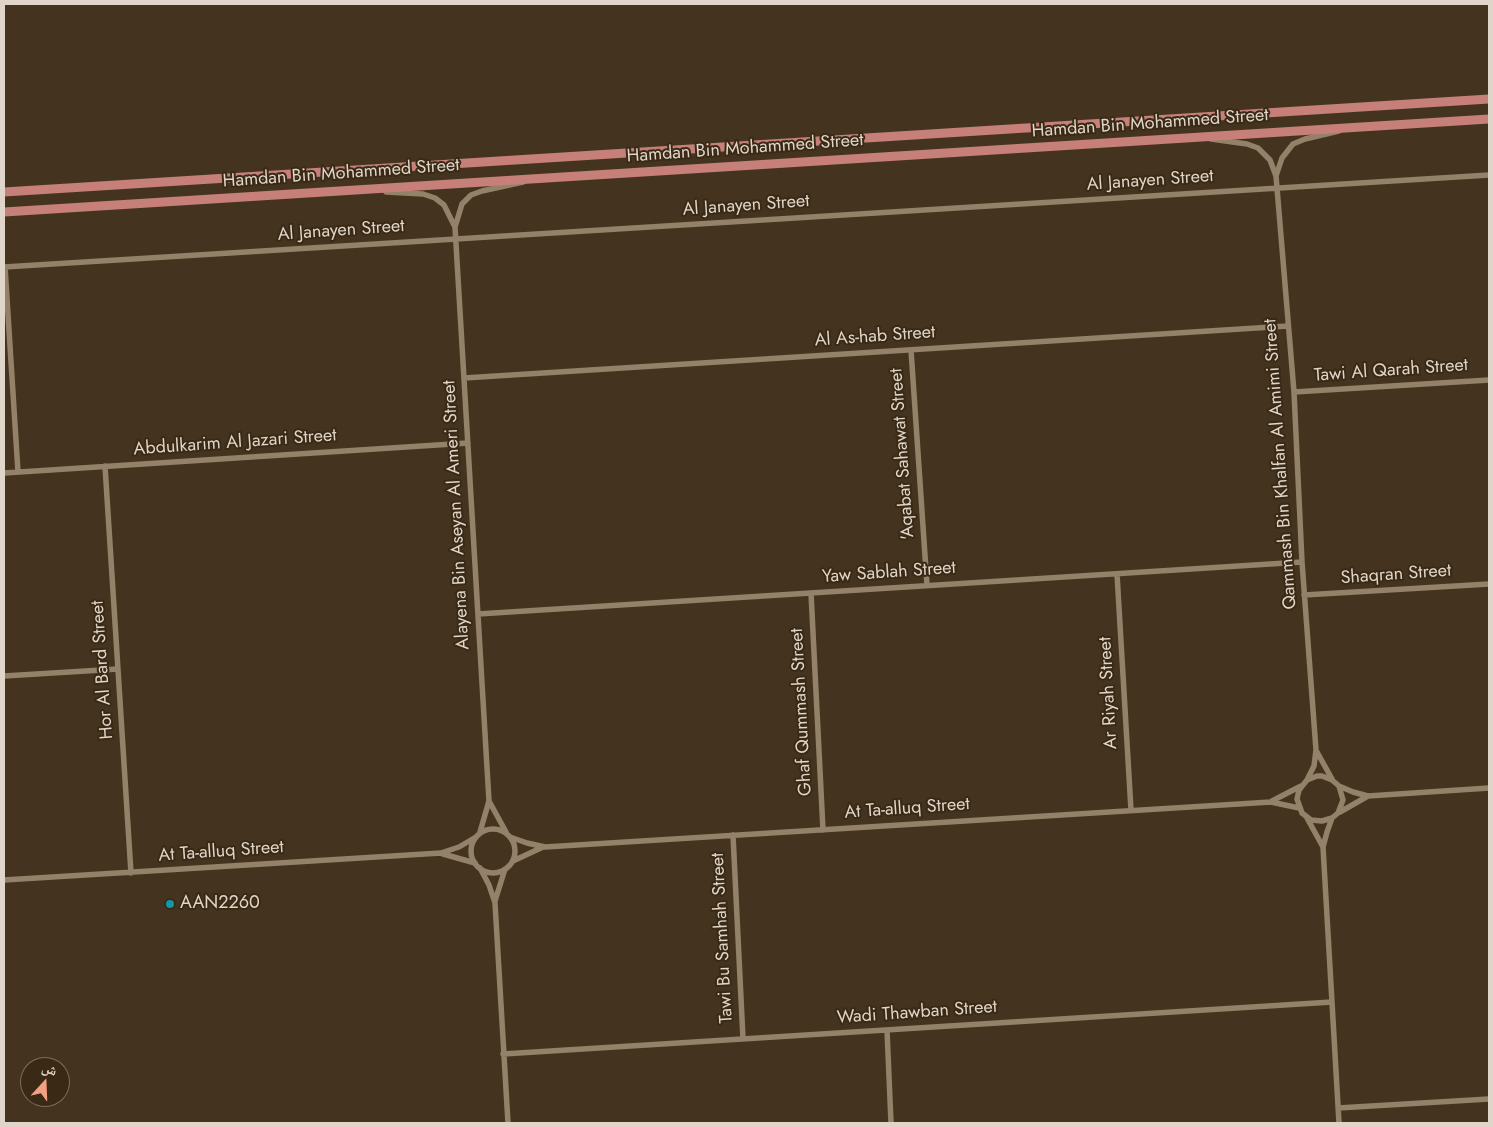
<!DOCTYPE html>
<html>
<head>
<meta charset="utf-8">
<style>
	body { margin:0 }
	#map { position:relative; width:1493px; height:1127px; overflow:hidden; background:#44341f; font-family:Jost,"Noto Naskh Arabic",sans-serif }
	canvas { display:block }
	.frame { position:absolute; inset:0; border:5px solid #dfd5c9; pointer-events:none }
	.north { position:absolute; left:20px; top:1057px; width:50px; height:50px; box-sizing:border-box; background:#3a2a15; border:1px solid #7c6e5d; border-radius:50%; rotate:20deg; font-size:14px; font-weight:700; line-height:20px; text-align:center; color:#dfd5c9 }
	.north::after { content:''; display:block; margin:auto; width:18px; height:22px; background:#f39f83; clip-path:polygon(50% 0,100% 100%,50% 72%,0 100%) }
</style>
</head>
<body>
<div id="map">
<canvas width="1493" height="1127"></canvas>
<div class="frame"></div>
<div class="north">ش</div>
</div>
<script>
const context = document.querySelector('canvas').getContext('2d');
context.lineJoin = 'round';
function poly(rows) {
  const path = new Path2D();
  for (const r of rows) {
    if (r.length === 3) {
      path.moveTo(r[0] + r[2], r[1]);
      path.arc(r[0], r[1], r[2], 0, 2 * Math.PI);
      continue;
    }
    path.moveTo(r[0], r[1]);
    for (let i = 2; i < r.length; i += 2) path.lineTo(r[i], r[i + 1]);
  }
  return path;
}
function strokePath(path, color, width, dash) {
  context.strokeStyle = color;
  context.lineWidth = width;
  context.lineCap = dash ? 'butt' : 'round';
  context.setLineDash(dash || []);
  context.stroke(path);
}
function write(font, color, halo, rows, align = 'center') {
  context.font = font + ' Jost,sans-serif';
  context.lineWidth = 4;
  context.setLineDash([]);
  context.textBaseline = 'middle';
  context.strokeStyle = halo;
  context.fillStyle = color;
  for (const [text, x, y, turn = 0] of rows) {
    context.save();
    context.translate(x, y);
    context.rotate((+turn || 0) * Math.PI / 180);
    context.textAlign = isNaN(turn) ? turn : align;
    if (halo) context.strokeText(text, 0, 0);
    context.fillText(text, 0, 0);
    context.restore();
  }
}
const street = poly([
	[1211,139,1247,144,1258,148,1270,160,1276,176],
	[386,192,423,194,435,198,444,205,455,227],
	[4,267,1489,175],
	[5,267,18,472],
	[911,350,927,585],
	[464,378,1288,326],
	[1294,392,1489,380],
	[105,466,131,873],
	[4,473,468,443],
	[1117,574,1131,810],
	[811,593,823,830],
	[1304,595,1489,584],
	[478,614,1302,562],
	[4,676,118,669],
	[1317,752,1332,779],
	[1307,780,1317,776,1322,776,1332,780,1339,786,1343,800,1338,813,1332,818,1322,821,1311,820,1302,813,1297,799,1299,790,1307,780,1314,766,1316,750,1302,562,1294,392,1276,176,1282,158,1293,144,1305,139,1339,131],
	[1339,786,1353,792,1368,796,1489,788],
	[489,801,506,832],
	[1272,801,1301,786],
	[1340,812,1368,796],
	[1307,818,1323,847],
	[1332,818,1327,832,1323,847,1339,1123],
	[493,851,22],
	[480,832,489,801,455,227,462,204,471,195,482,191,523,182],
	[733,835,743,1039],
	[510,837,527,843,545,847,1271,802,1299,808],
	[443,854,475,863],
	[513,861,543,847],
	[480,868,489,885,495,903,508,1123],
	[4,880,441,853,459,847,476,837],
	[495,901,505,869],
	[887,1030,891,1123],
	[503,1054,1332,1002],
	[1338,1108,1489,1099]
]);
const primary = poly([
	[4,192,1489,99],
	[4,212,1489,119]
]);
const markers = [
	[170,904,5,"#0f9aa8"]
];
const streetNames = [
	["Hamdan Bin Mohammed Street",1150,124,-4],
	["Hamdan Bin Mohammed Street",745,149,-4],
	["Hamdan Bin Mohammed Street",341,174,-4],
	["Al Janayen Street",1150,181,-4],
	["Al Janayen Street",746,206,-4],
	["Al Janayen Street",341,231,-4],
	["Al As-hab Street",875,337,-4],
	["Tawi Al Qarah Street",1391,371,-4],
	["Abdulkarim Al Jazari Street",235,443,-4],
	["'Aqabat Sahawat Street",903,454,-94],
	["Qammash Bin Khalfan Al Amimi Street",1281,464,-94],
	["Alayena Bin Aseyan Al Ameri Street",457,515,-93],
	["Yaw Sablah Street",889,573,-4],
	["Shaqran Street",1396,575,-4],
	["Hor Al Bard Street",103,670,-94],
	["Ar Riyah Street",1109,693,-93],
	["Ghaf Qummash Street",802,712,-93],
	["At Ta-alluq Street",907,809,-4],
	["At Ta-alluq Street",221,852,-4],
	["Tawi Bu Samhah Street",723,938,-93],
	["Wadi Thawban Street",917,1013,-4]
];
const poiNames = [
	["AAN2260",180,904]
];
strokePath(street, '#948169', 5.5);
strokePath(primary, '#c78079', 9);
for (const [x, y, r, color] of markers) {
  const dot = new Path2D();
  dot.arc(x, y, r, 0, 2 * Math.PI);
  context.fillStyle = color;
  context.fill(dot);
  strokePath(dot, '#3a2a15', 2);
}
write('18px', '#dfd5c9', '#3a2a15', streetNames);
write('18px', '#dfd5c9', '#3a2a15', poiNames, 'left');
</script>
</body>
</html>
